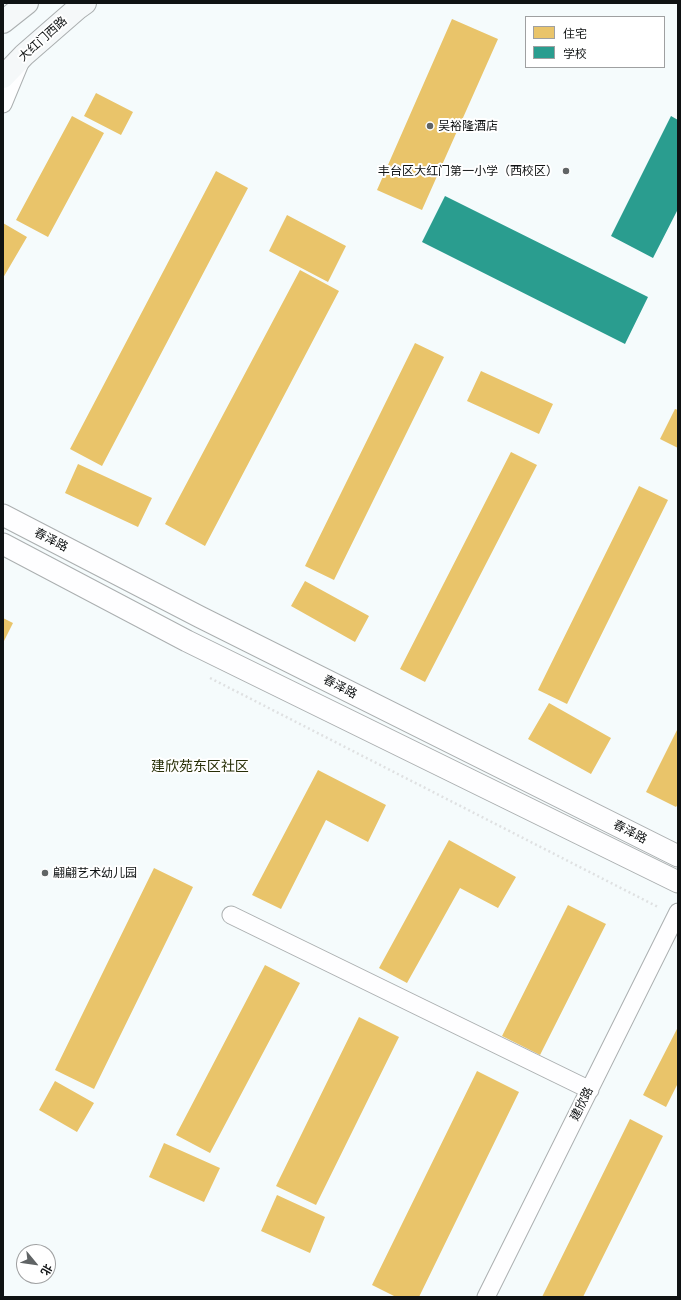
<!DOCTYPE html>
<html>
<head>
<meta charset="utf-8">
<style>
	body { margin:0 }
	#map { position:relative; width:681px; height:1300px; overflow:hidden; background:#f5fbfc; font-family:"Alegreya Sans","Noto Sans SC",sans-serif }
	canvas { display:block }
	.frame { position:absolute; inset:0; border:4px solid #0f1213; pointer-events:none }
	.legend { position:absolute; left:525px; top:16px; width:140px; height:52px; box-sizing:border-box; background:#fff; border:1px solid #9fa0a1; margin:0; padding:5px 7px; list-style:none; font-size:12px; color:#0f1213 }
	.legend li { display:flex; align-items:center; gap:8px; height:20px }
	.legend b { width:20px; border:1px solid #9fa0a1 }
	.north { position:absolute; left:16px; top:1244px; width:40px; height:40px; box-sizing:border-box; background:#fff; border:1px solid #9fa0a1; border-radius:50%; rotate:119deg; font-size:11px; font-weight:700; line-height:16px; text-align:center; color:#0f1213 }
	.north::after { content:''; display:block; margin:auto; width:14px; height:18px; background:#606465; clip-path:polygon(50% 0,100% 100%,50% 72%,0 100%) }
</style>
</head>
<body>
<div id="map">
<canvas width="681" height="1300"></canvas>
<div class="frame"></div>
<ul class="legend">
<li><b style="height:11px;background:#e9c46a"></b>住宅</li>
<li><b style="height:11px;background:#2a9d8f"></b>学校</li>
</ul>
<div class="north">北</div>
</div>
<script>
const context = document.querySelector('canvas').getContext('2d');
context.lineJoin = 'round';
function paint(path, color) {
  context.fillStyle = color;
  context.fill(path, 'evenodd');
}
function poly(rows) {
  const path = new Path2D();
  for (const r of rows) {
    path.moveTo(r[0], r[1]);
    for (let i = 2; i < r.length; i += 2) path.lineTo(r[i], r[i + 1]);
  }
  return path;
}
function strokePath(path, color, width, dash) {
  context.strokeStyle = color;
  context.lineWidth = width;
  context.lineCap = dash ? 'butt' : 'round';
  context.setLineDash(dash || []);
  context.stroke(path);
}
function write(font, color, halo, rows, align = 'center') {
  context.font = font + ' "Alegreya Sans","Noto Sans SC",sans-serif';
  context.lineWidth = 4;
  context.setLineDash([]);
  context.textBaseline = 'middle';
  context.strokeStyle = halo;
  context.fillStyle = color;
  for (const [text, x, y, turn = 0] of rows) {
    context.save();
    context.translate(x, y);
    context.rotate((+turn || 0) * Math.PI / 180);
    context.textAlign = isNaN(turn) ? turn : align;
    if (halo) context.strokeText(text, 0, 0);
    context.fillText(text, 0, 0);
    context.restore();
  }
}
const homes = poly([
	[452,19,498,39,422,210,377,190],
	[96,93,133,112,121,135,84,116],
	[72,116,104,133,48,237,16,220],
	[216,171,248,188,102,466,70,449],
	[287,215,346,246,328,282,269,251],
	[3,223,27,237,3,278],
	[300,270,339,291,205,546,165,524],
	[415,343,444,357,334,580,305,566],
	[481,371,553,404,539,434,467,401],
	[675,409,678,410,678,448,660,439],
	[511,452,537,465,425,682,400,669],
	[78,464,152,498,138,527,65,493],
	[639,486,668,500,567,704,538,690],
	[305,581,369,616,355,642,291,606],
	[3,618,13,623,3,643],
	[549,703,611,738,591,774,528,739],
	[678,728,678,804,676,807,646,792],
	[318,770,386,805,368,842,326,820,281,909,252,895],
	[449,840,516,877,498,908,460,888,407,983,379,968],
	[154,868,193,887,94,1089,55,1070],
	[568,905,606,924,540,1055,502,1036],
	[265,965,300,983,210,1153,176,1135],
	[359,1017,399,1037,316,1205,276,1186],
	[678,1027,678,1083,666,1107,643,1095],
	[477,1071,519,1092,419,1297,396,1297,372,1285],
	[55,1081,94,1103,77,1132,39,1110],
	[630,1119,663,1136,583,1297,542,1297],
	[164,1143,220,1168,204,1202,149,1177],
	[277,1195,325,1217,310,1253,261,1231]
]);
const schools = poly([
	[671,116,678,120,678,209,653,258,611,236],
	[445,196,648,297,625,344,422,242]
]);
const path = poly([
	[210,678,658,907]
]);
const minor = poly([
	[3,104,20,63],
	[231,915,590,1090],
	[486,1297,678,912]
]);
const tertiary = poly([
	[3,515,200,617,678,856],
	[3,544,187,641,678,882]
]);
const secondary = poly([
	[3,22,27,3],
	[3,77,24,55,78,8,85,3]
]);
const markers = [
	[430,126,4,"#606465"],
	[566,171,4,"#606465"],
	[45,873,4,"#606465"]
];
const streetNames = [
	["大红门西路",43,39,-42],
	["春泽路",51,540,27],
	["春泽路",340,687,27],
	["春泽路",630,832,27],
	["建欣路",582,1104,-64]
];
const poiNames = [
	["吴裕隆酒店",438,126],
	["丰台区大红门第一小学（西校区）",558,171,"right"],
	["翩翩艺术幼儿园",53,873]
];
const quarterNames = [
	["建欣苑东区社区",200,767]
];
paint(homes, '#e9c46a');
paint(schools, '#2a9d8f');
strokePath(minor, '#abafb0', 19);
strokePath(tertiary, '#abafb0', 23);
strokePath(secondary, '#abafb0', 24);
strokePath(path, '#dfe1e2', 2.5, [2, 3]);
strokePath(minor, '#fefeff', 17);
strokePath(tertiary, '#fefeff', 21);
strokePath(secondary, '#f5f8f9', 22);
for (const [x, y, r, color] of markers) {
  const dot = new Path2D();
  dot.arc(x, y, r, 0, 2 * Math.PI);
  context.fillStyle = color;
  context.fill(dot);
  strokePath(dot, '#fff', 1.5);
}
write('12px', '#0f1213', '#fff', streetNames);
write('12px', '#0f1213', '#fff', poiNames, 'left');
write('14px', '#272e06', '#fff', quarterNames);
</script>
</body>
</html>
